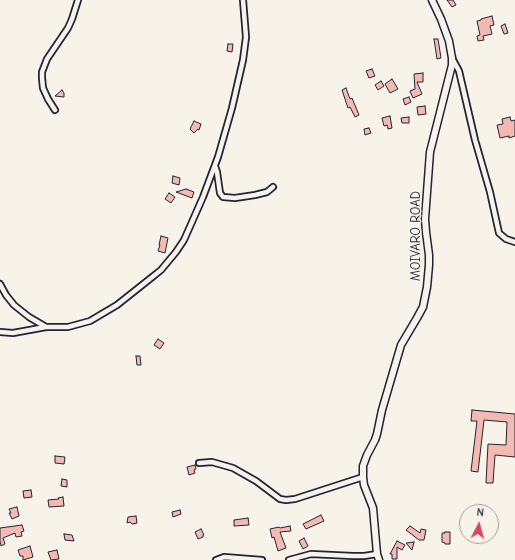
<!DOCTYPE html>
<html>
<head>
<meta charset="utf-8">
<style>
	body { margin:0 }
	#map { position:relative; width:515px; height:560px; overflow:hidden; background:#f7f3e8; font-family:"Comic Neue",sans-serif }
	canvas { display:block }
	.north { position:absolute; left:459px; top:504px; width:40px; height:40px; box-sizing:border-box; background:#f7f3e8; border:1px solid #a29fa3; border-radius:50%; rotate:6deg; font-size:11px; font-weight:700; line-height:16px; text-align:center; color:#22223b }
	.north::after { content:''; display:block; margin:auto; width:14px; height:18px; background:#d1495b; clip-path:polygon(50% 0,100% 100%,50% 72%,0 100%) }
</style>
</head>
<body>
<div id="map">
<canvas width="515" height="560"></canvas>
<div class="north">N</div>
</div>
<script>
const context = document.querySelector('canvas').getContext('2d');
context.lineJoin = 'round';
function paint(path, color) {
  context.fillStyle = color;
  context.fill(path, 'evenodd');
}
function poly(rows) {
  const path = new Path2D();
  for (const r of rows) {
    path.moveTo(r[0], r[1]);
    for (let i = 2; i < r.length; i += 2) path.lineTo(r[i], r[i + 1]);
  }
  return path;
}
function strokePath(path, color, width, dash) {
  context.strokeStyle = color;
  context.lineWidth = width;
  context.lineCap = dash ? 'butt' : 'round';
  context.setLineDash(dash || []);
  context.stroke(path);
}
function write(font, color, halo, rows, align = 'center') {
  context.font = font + ' "Comic Neue",sans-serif';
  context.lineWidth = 3;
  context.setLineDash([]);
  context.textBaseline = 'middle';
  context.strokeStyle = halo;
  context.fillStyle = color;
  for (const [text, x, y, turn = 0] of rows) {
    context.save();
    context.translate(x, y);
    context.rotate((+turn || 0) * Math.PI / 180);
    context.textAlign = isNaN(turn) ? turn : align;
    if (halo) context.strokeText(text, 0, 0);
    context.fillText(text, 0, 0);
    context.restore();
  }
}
const building = poly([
	[447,0,453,0,456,5,452,7,447,0],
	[492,16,494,25,490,26,492,34,483,36,484,40,478,41,477,36,480,35,477,21,481,20,481,19,492,16],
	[505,24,508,33,504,34,501,26,505,24],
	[434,39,438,39,441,58,437,59,434,39],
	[228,44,233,44,232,52,227,51,228,44],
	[372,69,375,76,369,78,366,71,372,69],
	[423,73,423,82,417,82,422,94,413,98,410,91,415,89,414,74,423,73],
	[392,79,398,89,390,93,385,84,392,79],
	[381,81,384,86,378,90,375,85,381,81],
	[346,88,350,99,352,98,359,115,355,117,350,107,348,108,342,90,346,88],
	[62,90,64,93,64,97,55,96,62,90],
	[409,97,411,102,405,105,403,99,409,97],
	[425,106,426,114,418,115,417,107,425,106],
	[390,116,392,128,388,129,387,125,384,126,382,118,390,116],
	[409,117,409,123,402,123,401,118,409,117],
	[510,117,511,121,515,120,515,136,509,138,509,136,500,138,497,125,503,124,502,119,510,117],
	[194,121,201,124,199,130,198,129,194,133,190,129,194,121],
	[369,128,371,133,365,135,364,129,369,128],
	[173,176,180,178,179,185,172,183,173,176],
	[186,189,194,192,192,198,176,192,186,189],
	[169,193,175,197,171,203,165,199,169,193],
	[161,236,168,238,165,253,158,251,160,245,159,245,161,236],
	[158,339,164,343,160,349,154,345,158,339],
	[136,356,140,356,141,365,137,365,136,356],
	[472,410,515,414,515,457,495,455,493,483,486,483,488,444,506,445,507,422,484,420,478,472,471,471,477,421,471,421,472,410],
	[55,456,65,457,64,464,55,463,55,456],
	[195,465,196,469,194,470,195,473,189,475,187,467,195,465],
	[62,479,67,480,67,487,61,486,62,479],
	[31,490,32,497,24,498,23,491,31,490],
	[63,497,64,506,49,507,48,500,59,499,58,498,63,497],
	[17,507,19,516,12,519,9,513,11,513,9,509,17,507],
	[180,510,181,514,173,517,172,512,180,510],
	[321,515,324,521,306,529,303,524,321,515],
	[136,516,137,523,132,524,130,522,127,523,128,517,136,516],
	[248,518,249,525,234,526,234,520,248,518],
	[22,525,24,531,21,532,22,536,16,537,15,533,3,538,5,544,1,546,0,541,0,528,22,525],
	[290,526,291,531,280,532,286,548,278,551,274,537,272,538,270,529,279,527,280,528,290,526],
	[410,526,420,533,421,529,426,530,424,540,419,540,406,530,410,526],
	[201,529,204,535,203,535,203,537,198,539,195,532,201,529],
	[445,532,450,532,450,544,445,544,445,543,442,542,442,533,445,533,445,532],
	[64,534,72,535,74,541,65,540,64,534],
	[304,538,308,546,303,549,299,541,304,538],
	[397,541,405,545,402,550,397,547,397,559,392,559,392,554,390,554,397,541],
	[414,542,412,550,406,543,414,542],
	[30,546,33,557,23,560,23,556,20,556,18,550,30,546],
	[57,550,59,559,51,560,48,552,57,550]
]);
const street = poly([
	[452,58,459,71,475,140,490,192,499,233,506,239,515,242],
	[55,110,48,99,43,88,42,78,42,72,47,59,68,28,72,19,78,0],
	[215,166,217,172,220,193,223,197,235,198,255,195,267,192,273,187],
	[0,284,6,295,14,305,29,317,46,327],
	[0,332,13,333,46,327,68,327,90,321,117,305,151,278,161,270,176,252,184,240,203,197,218,157,232,108,243,60,246,37,243,0],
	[199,463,212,462,233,468,256,481,280,499,286,500,295,499,363,477],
	[216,560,224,557,262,560],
	[289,560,311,554,353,556,364,556,377,554]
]);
const secondary = poly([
	[379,560,377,554,373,508,364,485,363,477,363,466,367,455,375,440,377,434,382,410,401,345,417,318,423,307,427,287,429,265,429,255,426,232,425,219,430,152,452,65,452,58,449,41,441,19,432,0]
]);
const streetNames = [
	["MOIVARO ROAD",416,236,-90]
];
paint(building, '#f5baaf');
strokePath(building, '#22223b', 1);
strokePath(street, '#22223b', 8);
strokePath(secondary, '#22223b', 9);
strokePath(street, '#f7f3e8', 4.5);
strokePath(secondary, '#f7f3e8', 6);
write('13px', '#22223b', '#f7f3e8', streetNames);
</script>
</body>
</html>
